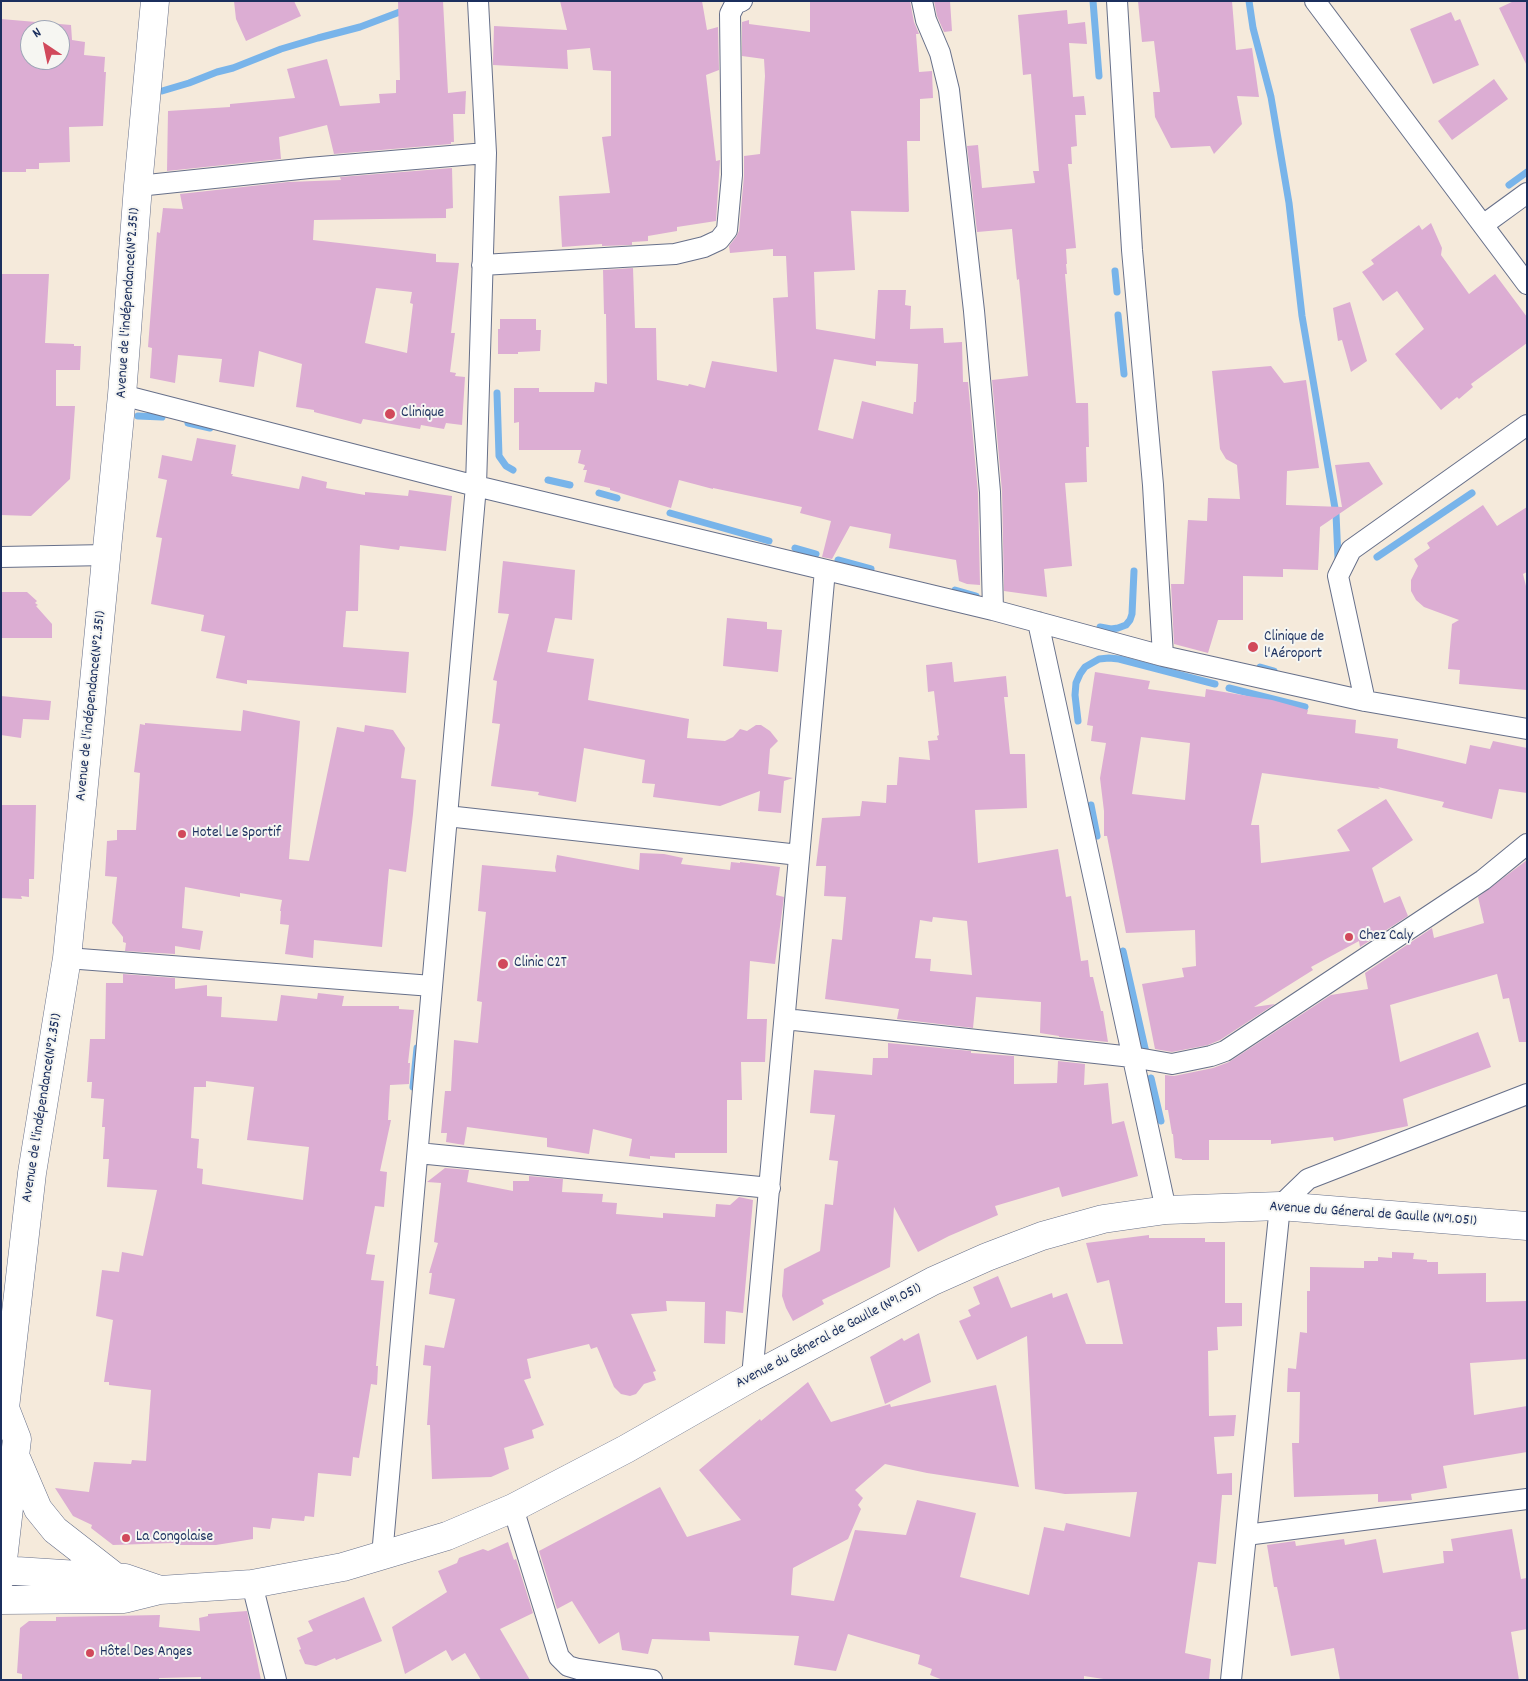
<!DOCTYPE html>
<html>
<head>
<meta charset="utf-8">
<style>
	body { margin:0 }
	#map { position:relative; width:1528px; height:1681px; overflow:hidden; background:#f5eadb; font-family:Dekko,sans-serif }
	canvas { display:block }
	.frame { position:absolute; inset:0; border:2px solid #1b2f5e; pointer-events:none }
	.north { position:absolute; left:20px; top:20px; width:50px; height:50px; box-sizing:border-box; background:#f6f6f2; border:1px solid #9ea6b7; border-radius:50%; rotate:326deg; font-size:14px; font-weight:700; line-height:20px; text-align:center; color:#1b2f5e }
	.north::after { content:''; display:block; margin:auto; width:18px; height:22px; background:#d1495b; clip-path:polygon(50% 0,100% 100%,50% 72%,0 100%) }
</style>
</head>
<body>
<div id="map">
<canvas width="1528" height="1681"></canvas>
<div class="frame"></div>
<div class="north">N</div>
</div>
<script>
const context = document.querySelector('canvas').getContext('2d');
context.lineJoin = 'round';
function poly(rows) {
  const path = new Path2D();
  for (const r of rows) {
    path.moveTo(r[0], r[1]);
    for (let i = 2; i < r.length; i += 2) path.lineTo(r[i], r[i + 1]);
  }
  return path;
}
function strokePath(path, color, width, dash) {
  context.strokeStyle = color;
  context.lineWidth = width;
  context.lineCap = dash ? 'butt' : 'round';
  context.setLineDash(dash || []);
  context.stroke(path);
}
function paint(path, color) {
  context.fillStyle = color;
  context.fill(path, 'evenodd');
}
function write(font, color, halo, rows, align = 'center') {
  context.font = font + ' Dekko,sans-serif';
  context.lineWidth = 4;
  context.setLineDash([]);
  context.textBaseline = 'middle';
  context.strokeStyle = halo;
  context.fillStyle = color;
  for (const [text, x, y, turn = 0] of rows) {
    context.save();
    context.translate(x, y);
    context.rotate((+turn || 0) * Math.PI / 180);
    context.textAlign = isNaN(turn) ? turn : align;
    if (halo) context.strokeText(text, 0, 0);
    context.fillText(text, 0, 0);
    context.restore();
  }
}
const stream = poly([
	[1093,1,1099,76],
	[1249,1,1253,28,1271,97,1289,203,1302,316,1336,514,1338,558],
	[162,91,189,83,217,72,233,68,281,49,318,38,360,27,405,10],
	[1509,185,1527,172],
	[1115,271,1117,292],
	[1118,315,1124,374],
	[497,393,499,456,506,466,513,470],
	[138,416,162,417],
	[188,423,210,428],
	[548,480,570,485],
	[599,493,617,498],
	[670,513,769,541],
	[795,548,816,554],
	[1377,557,1472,493],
	[838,560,871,569],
	[955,590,976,596],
	[1100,627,1111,629,1118,628,1126,625,1130,620,1132,614,1134,571],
	[1260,667,1274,671],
	[1229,688,1305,707],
	[1078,721,1075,695,1076,683,1080,674,1085,667,1099,659,1109,658,1119,659,1215,684],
	[1091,805,1097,836],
	[1123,951,1147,1057],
	[1151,1078,1161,1121],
	[413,1087,417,1048]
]);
const building = poly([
	[234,1,294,1,301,16,246,41,236,19],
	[398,1,443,1,448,93,466,91,465,114,453,114,454,142,451,142,451,144,334,154,327,125,279,137,281,159,167,171,168,111,230,107,230,104,295,98,287,69,327,59,340,106,380,103,379,94,396,93,396,80,400,80],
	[560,1,702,1,707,30,718,27,719,70,706,75,716,161,720,160,716,221,677,227,677,231,648,236,648,241,632,242,632,245,602,246,602,244,562,247,559,196,610,193,602,137,611,136,611,71,593,70,590,48,567,50,568,69,493,65,493,61,494,26,567,30],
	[810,1,910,1,914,22,919,34,916,34,919,72,932,71,933,98,920,99,920,141,907,141,909,211,908,212,851,211,855,270,814,272,816,329,875,339,878,290,906,290,905,305,911,306,910,329,943,328,944,343,962,342,963,382,968,382,978,493,980,585,967,584,959,581,956,560,889,548,891,534,850,526,832,559,822,557,831,521,800,513,802,507,713,488,713,489,679,480,671,508,610,490,610,488,584,482,587,470,583,470,585,465,578,463,581,450,519,450,519,422,514,423,514,388,539,388,539,392,594,392,595,382,607,384,606,314,604,314,603,270,633,268,635,328,656,328,657,380,688,386,689,384,705,388,712,361,777,372,773,298,788,297,786,256,773,256,773,249,730,253,729,246,736,237,739,231,744,176,744,156,760,154,765,76,764,59,742,56,742,22,749,20,749,24,810,32],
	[834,359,876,366,876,361,918,364,916,402,914,402,913,414,862,401,853,439,818,430],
	[934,1,950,1,952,31,944,32,937,16],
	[1138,1,1232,1,1236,50,1252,48,1259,97,1237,96,1242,124,1214,154,1210,146,1171,148,1155,117,1153,92,1160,92,1154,41,1142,42],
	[1514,1,1527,1,1527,66,1499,8],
	[1067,10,1068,24,1085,22,1087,44,1069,43,1073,97,1084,96,1086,115,1075,115,1077,146,1071,147,1072,164,1068,164,1076,248,1066,249,1067,264,1066,264,1067,274,1065,274,1076,403,1088,403,1089,447,1086,447,1087,482,1065,483,1072,566,1044,569,1047,597,1004,591,1002,491,992,380,1028,376,1019,279,1017,280,1012,229,977,232,967,146,978,145,982,188,1035,183,1033,171,1039,171,1031,74,1023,75,1018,15],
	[1451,12,1455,21,1460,19,1479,65,1433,84,1410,29],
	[1,19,71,25,72,40,85,42,84,55,105,57,104,72,106,72,103,126,69,127,70,162,39,163,39,169,26,169,26,172,1,172],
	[30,30,60,30,60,60,30,60],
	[1494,79,1508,99,1452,140,1438,121],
	[452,168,453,208,446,209,446,218,314,220,313,240,436,254,436,262,459,263,451,333,455,333,450,372,456,373,455,376,465,377,462,425,446,423,444,429,421,425,420,429,363,419,361,424,314,412,314,410,296,407,302,364,259,351,254,387,219,382,222,359,178,355,175,383,150,378,152,348,148,347,157,232,160,233,163,208,183,209,180,194,288,182,341,180,340,177],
	[376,288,412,292,410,303,413,304,407,353,365,343],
	[1431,223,1442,248,1441,255,1469,294,1495,274,1527,317,1527,343,1471,384,1473,387,1459,399,1457,397,1441,410,1395,354,1424,329,1397,291,1383,301,1362,272,1374,264,1371,260,1419,225,1422,230],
	[1,274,49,274,45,343,74,344,74,346,81,346,80,370,56,370,56,406,75,406,70,479,31,516,1,515],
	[1350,302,1367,361,1351,372,1342,340,1338,341,1333,308],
	[500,319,536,319,536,330,541,330,540,351,518,352,518,354,498,354,498,329,500,329],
	[1271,366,1284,383,1306,380,1319,468,1287,471,1286,505,1342,507,1335,465,1369,462,1383,484,1320,527,1318,570,1283,569,1283,577,1243,576,1243,620,1218,620,1208,653,1174,644,1171,584,1184,584,1188,520,1207,521,1208,498,1240,499,1237,465,1226,459,1220,449,1212,371],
	[197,438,236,445,231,474,233,474,232,476,299,489,302,476,327,482,326,488,365,495,365,492,408,496,409,490,452,496,446,551,400,546,399,550,360,545,358,611,346,611,343,647,409,652,406,693,247,680,247,684,216,678,225,636,201,631,204,615,151,604,162,538,156,537,167,480,158,478,162,455,192,461],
	[1483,505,1497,526,1527,507,1527,572,1523,574,1527,590,1527,690,1459,684,1460,670,1448,669,1452,624,1459,620,1424,607,1416,600,1411,591,1411,580,1418,566,1414,559,1430,548,1427,543],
	[503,561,575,570,572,620,555,618,547,652,594,659,588,700,689,719,687,738,725,741,733,737,740,729,747,731,756,725,761,725,770,731,778,741,770,749,768,774,793,778,784,781,781,813,758,811,760,791,720,806,653,797,655,784,642,783,645,760,584,748,576,802,538,795,539,792,491,786,500,724,492,723,497,681,493,680,509,614,498,613],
	[1,592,27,592,37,601,35,603,38,605,36,606,52,624,52,638,1,638],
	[727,618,767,622,767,629,782,630,778,672,723,666],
	[952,662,954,682,1006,676,1008,697,1004,697,1010,754,1025,754,1027,808,975,810,978,863,1058,849,1066,897,1071,896,1081,961,1088,960,1090,977,1093,977,1101,1011,1103,1011,1108,1042,1059,1037,1059,1036,1040,1033,1041,1002,976,997,973,1028,897,1019,899,1009,825,999,832,939,842,940,846,897,824,896,826,866,816,866,822,818,860,816,862,801,886,803,887,785,897,785,899,757,930,760,928,741,938,740,937,736,939,735,934,691,928,692,926,665],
	[933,917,967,921,972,975,930,971,931,959,915,958,920,920,932,922],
	[1095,672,1150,681,1148,689,1205,697,1206,689,1272,700,1308,710,1307,714,1356,720,1355,733,1398,739,1397,748,1466,764,1470,745,1490,749,1493,741,1527,748,1527,793,1499,789,1492,819,1442,807,1444,802,1378,787,1380,789,1262,773,1251,825,1259,825,1261,863,1350,851,1337,830,1386,799,1413,840,1372,868,1384,903,1400,896,1408,916,1360,947,1359,941,1311,967,1313,970,1254,1007,1275,1004,1220,1040,1208,1045,1172,1052,1155,1049,1142,984,1184,977,1182,968,1196,966,1195,930,1126,933,1107,836,1104,836,1104,811,1100,778,1106,743,1091,741,1093,726,1087,725],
	[1141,737,1190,743,1185,800,1132,794],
	[1,696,51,701,49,720,23,719,21,738,1,735],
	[243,710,300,721,289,859,309,861,337,727,364,732,365,725,393,730,405,748,401,778,416,780,413,814,406,872,389,869,382,947,314,940,313,958,285,954,289,925,280,924,281,911,280,911,282,900,240,893,240,897,185,887,182,928,203,931,200,950,175,946,175,954,125,951,126,943,123,942,123,937,112,923,117,877,105,876,107,841,117,840,117,830,136,830,140,773,134,772,140,724,145,725,145,723,241,731],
	[1,805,36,805,34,879,29,879,29,897,21,896,22,899,1,898],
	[640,853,664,854,683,858,681,864,730,870,731,862,740,863,740,862,780,867,776,895,784,897,775,964,750,961,747,1019,767,1019,765,1062,741,1062,742,1100,727,1100,727,1153,675,1153,675,1158,650,1156,650,1159,629,1156,632,1139,593,1129,589,1154,547,1147,547,1138,467,1127,464,1145,446,1142,447,1133,441,1133,445,1091,451,1091,454,1040,478,1043,482,1002,477,1001,486,912,478,911,482,865,556,872,555,867,557,855,639,870],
	[1527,860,1527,1042,1519,1042,1509,998,1503,999,1497,974,1390,1005,1400,1062,1478,1032,1491,1067,1403,1099,1408,1126,1334,1141,1333,1137,1271,1144,1271,1140,1209,1140,1209,1160,1182,1160,1182,1159,1175,1158,1173,1134,1172,1134,1168,1110,1165,1110,1165,1075,1174,1076,1213,1068,1229,1062,1331,995,1368,989,1365,973,1432,928,1434,938,1484,923,1478,897],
	[123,974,175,978,175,989,207,985,207,996,222,997,221,1017,277,1021,281,995,317,999,318,993,344,996,342,1006,399,1006,399,1009,414,1010,408,1063,410,1063,409,1084,390,1085,388,1120,391,1120,380,1171,387,1172,384,1207,375,1206,366,1254,375,1255,371,1280,384,1281,376,1366,378,1366,377,1385,371,1384,359,1458,353,1457,351,1476,318,1473,314,1517,305,1516,304,1521,272,1518,270,1529,253,1527,253,1539,216,1545,174,1545,174,1543,113,1545,91,1528,92,1525,73,1516,55,1488,89,1492,94,1462,131,1464,132,1460,146,1461,151,1390,109,1385,109,1382,104,1382,113,1320,96,1316,102,1270,119,1272,122,1252,143,1256,157,1190,107,1187,109,1159,103,1159,105,1127,102,1127,104,1099,91,1098,92,1082,87,1082,90,1039,105,1039,106,983,123,983],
	[206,1081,254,1087,247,1140,309,1147,303,1200,202,1184,203,1169,197,1168,199,1139,191,1138,194,1087,206,1087],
	[888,1043,971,1051,971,1053,1014,1056,1014,1084,1057,1083,1058,1061,1085,1064,1084,1085,1108,1083,1112,1124,1124,1121,1138,1176,1062,1197,1059,1187,995,1206,998,1215,949,1236,918,1252,894,1207,890,1267,822,1300,824,1304,793,1321,786,1308,782,1296,784,1269,820,1251,825,1204,833,1205,838,1161,829,1160,835,1115,810,1113,814,1070,872,1075,873,1058,888,1058],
	[445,1168,469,1170,467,1182,513,1191,513,1181,529,1181,529,1176,563,1179,562,1192,603,1194,602,1202,617,1203,616,1214,663,1218,663,1213,715,1217,716,1204,730,1205,739,1197,753,1200,743,1313,726,1311,725,1344,704,1343,705,1302,666,1301,667,1311,631,1314,656,1371,653,1372,656,1380,644,1384,636,1394,630,1396,621,1394,614,1387,597,1347,591,1349,589,1344,527,1359,531,1378,524,1380,544,1425,532,1430,534,1438,504,1448,509,1469,491,1477,432,1479,430,1425,427,1425,431,1366,423,1365,425,1345,444,1348,455,1299,429,1294,432,1273,429,1273,438,1243,434,1242,441,1183,427,1182],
	[1149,1235,1149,1238,1205,1238,1205,1242,1225,1242,1225,1303,1242,1303,1242,1326,1217,1327,1218,1350,1208,1351,1209,1416,1236,1415,1234,1436,1214,1437,1217,1474,1232,1473,1232,1495,1222,1495,1216,1564,1198,1562,1185,1653,1211,1659,1209,1680,1110,1680,1084,1676,1084,1680,943,1680,930,1675,932,1669,918,1664,920,1655,848,1634,836,1671,794,1665,799,1636,709,1632,710,1641,652,1639,648,1654,622,1650,619,1632,599,1644,572,1601,557,1609,539,1551,660,1487,687,1537,741,1520,699,1470,760,1419,761,1421,808,1382,831,1422,890,1404,891,1407,996,1385,1019,1487,927,1473,885,1464,855,1490,863,1498,858,1505,861,1509,848,1539,793,1568,791,1595,834,1601,855,1530,906,1535,917,1500,976,1513,960,1577,1029,1595,1044,1527,1064,1531,1066,1523,1130,1537,1137,1492,1065,1494,1035,1489,1027,1336,977,1360,959,1321,971,1316,968,1310,980,1304,973,1287,998,1276,1011,1308,1052,1293,1053,1298,1067,1293,1086,1344,1123,1344,1109,1280,1097,1283,1086,1243],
	[1392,1252,1414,1253,1413,1259,1427,1260,1427,1262,1438,1262,1438,1274,1486,1273,1486,1302,1527,1301,1527,1359,1470,1363,1474,1415,1527,1406,1527,1452,1443,1466,1447,1488,1411,1494,1412,1500,1378,1502,1378,1494,1294,1497,1292,1443,1299,1443,1300,1392,1287,1392,1288,1368,1296,1369,1300,1332,1307,1333,1307,1291,1310,1291,1310,1267,1364,1268,1364,1261,1378,1261,1378,1257,1392,1258],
	[919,1333,931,1382,885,1404,870,1357,902,1338,904,1341],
	[1512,1529,1521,1579,1527,1578,1527,1629,1511,1632,1519,1680,1340,1680,1334,1648,1291,1656,1277,1587,1274,1587,1267,1545,1295,1541,1296,1546,1344,1539,1345,1545,1376,1539,1383,1573,1444,1563,1443,1551,1453,1551,1451,1539],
	[508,1542,514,1560,516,1559,533,1613,500,1629,530,1680,481,1680,465,1653,452,1661,446,1650,405,1674,392,1627,447,1592,438,1571,457,1563,459,1558,483,1549,488,1551],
	[364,1597,382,1641,336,1660,335,1658,316,1666,305,1664,299,1650,301,1649,297,1638,313,1631,308,1621],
	[247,1611,261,1680,201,1680,201,1677,159,1678,159,1680,22,1680,22,1674,17,1673,20,1628,29,1621,56,1621,56,1617,160,1615,159,1627,200,1631,199,1618,208,1616,208,1614]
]);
const street = poly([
	[922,1,926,20,940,53,949,90,974,311,990,492,993,610],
	[1117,1,1132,250,1153,485,1163,656],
	[1315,1,1527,284],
	[138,186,309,168,486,153],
	[1483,225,1527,193],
	[482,265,675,254,704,247,719,240,727,230,732,175,730,14,735,4,742,1],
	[122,395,476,486,993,610,1163,656,1365,701,1527,729],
	[1,557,107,555],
	[1038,622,1166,1210],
	[1365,701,1338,576,1351,550,1527,425],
	[447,816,799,855],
	[67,958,432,986],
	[785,1019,1132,1057,1172,1064,1211,1056,1225,1051,1483,880,1527,844],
	[418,1153,770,1188],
	[752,1377,825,570],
	[513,1508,559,1657,568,1666,578,1669,652,1680],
	[1246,1535,1527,1499],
	[382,1556,476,486,486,153,478,1],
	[252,1584,276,1680],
	[1231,1680,1280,1206,1308,1179,1527,1094]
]);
const secondary = poly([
	[1,1415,5,1408,32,1173,67,958,122,395,138,186,155,1],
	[17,1460,38,1509,55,1530,114,1576],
	[1,1570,125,1578,160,1590],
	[1,1577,17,1439,5,1408],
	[1,1600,124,1599,160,1590,252,1584,343,1567,447,1536,513,1508,626,1449,752,1377,933,1281,987,1257,1042,1236,1103,1219,1166,1210,1280,1206,1527,1226]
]);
const markers = [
	[390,414,6,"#d1495b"],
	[1253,647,6,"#d1495b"],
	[182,834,5,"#d1495b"],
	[1349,937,5,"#d1495b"],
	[503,964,6,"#d1495b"],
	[126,1538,5,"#d1495b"],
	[90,1653,5,"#d1495b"]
];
const streetNames = [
	["Avenue de l'indépendance(N°2.351)",129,303,-86],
	["Avenue de l'indépendance(N°2.351)",92,706,-84],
	["Avenue de l'indépendance(N°2.351)",43,1108,-81],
	["Avenue du Géneral de Gaulle (N°1.051)",1373,1215,4],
	["Avenue du Géneral de Gaulle (N°1.051)",829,1337,-28]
];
const poiNames = [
	["Clinique",401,414],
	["Clinique de",1264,638],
	["l'Aéroport",1264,655],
	["Hotel Le Sportif",192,834],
	["Chez Caly",1359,937],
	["Clinic C2T",514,964],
	["La Congolaise",136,1538],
	["Hôtel Des Anges",100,1653]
];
strokePath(stream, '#78b4ea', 7);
paint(building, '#dcadd3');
strokePath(street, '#67708a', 22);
strokePath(secondary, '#67708a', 29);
strokePath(street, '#fff', 20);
strokePath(secondary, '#fff', 28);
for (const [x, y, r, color] of markers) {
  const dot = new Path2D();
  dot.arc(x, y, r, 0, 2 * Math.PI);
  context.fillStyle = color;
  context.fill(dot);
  strokePath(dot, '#f6f6f2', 2);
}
write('15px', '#1b2f5e', '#f6f6f2', streetNames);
write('15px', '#1b2f5e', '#f6f6f2', poiNames, 'left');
</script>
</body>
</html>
